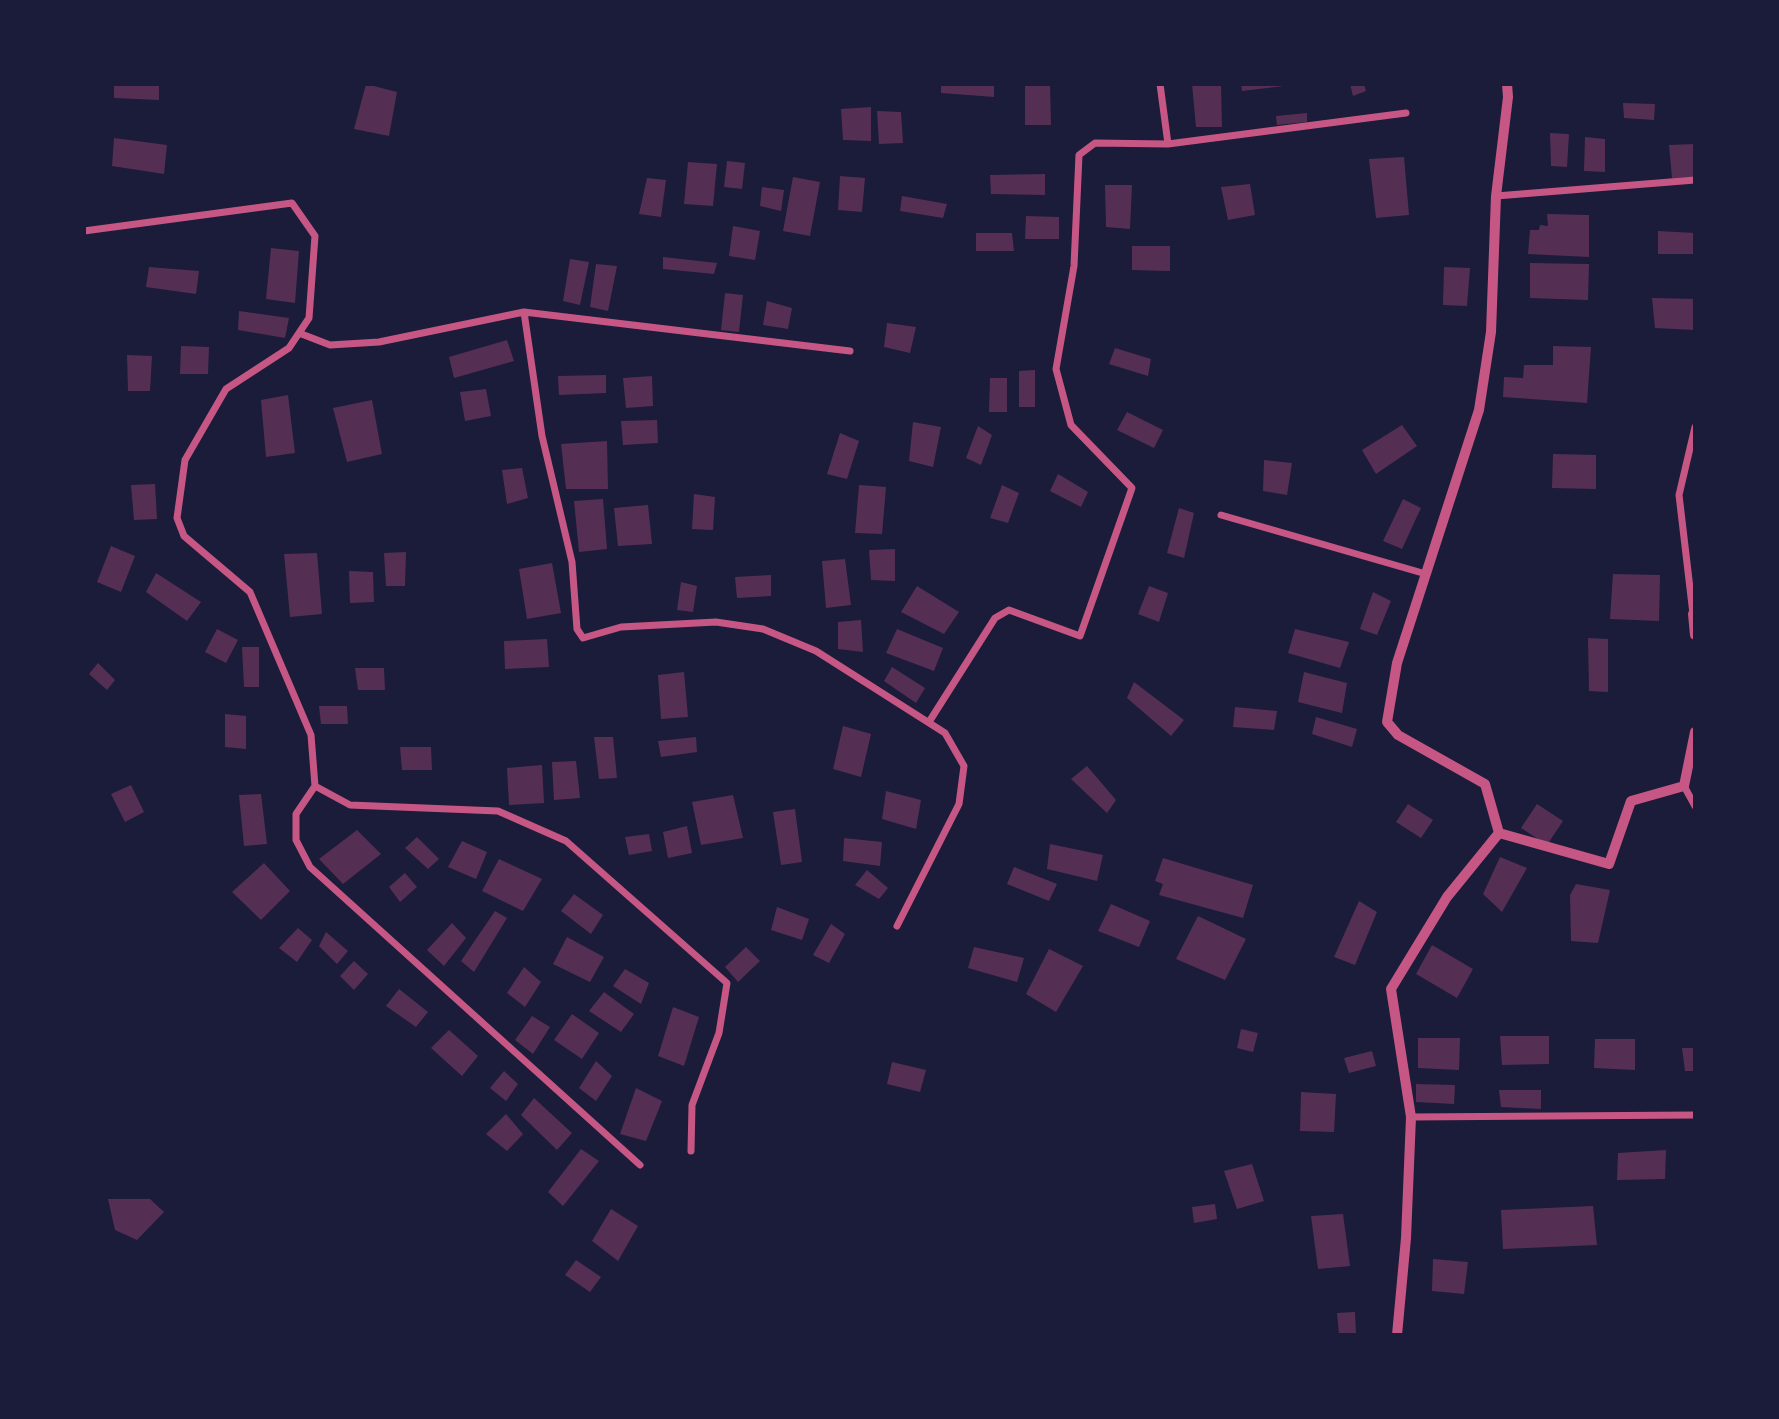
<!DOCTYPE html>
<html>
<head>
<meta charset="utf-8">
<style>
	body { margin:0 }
	#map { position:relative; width:1779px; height:1419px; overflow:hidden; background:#1b1b3a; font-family:"Noto Sans",sans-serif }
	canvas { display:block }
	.frame { position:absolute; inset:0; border:86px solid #1b1b3a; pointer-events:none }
</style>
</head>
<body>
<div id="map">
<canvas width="1779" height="1419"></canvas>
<div class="frame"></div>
</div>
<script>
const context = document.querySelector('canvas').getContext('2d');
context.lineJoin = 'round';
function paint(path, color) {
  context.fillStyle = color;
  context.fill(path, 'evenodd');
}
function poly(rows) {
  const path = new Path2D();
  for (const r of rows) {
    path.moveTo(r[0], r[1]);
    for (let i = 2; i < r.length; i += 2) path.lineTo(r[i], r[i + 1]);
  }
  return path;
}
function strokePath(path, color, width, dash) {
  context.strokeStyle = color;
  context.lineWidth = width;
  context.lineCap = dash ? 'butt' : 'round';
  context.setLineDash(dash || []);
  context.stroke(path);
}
const building = poly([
	[114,84,159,84,159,100,114,98],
	[366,84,397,92,389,136,354,129],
	[941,84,994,84,994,97,941,93],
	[1025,84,1050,84,1051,125,1025,125],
	[1192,84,1221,84,1222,127,1196,127],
	[1241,84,1284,84,1284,86,1242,91],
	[1350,84,1364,84,1366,91,1353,96],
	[1623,103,1655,104,1654,120,1624,118],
	[871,107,871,141,843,140,841,109],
	[877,111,901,112,903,143,879,144],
	[1307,113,1307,122,1277,125,1276,116],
	[1550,133,1569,134,1567,167,1551,166],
	[1585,137,1605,139,1605,172,1584,171],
	[114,138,167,145,164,174,112,166],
	[1695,144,1695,177,1672,178,1669,145],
	[1404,157,1409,215,1376,218,1369,159],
	[727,161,745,163,742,189,724,187],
	[688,162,717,164,713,206,684,204],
	[1045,174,1045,195,991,194,990,175],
	[840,176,865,178,862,212,838,210],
	[793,177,820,182,810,236,783,231],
	[647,178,666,180,661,217,639,214],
	[1250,184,1255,215,1228,220,1221,187],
	[1105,185,1132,185,1130,229,1106,227],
	[762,187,784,190,781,211,760,206],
	[902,196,947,204,943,218,900,211],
	[1547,214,1589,215,1589,257,1528,254,1530,230,1539,230,1540,225,1548,226],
	[1026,216,1059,217,1059,239,1025,239],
	[733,226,760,231,755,260,729,256],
	[1658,231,1695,233,1695,254,1658,254],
	[976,233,1012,233,1014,251,976,251],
	[1132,246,1170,246,1170,271,1132,270],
	[271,248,299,251,295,303,266,299],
	[663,257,717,263,714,274,663,269],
	[570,259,589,262,580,305,563,301],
	[1530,263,1589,264,1588,300,1530,298],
	[596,264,617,266,608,311,590,307],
	[149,267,199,271,196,294,146,287],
	[1444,267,1470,268,1467,306,1443,305],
	[725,293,743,295,739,332,721,330],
	[1652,298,1695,299,1695,330,1655,328],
	[767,301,792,308,788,329,763,325],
	[239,311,289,318,285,338,238,330],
	[887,323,916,327,910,353,884,347],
	[507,340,514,361,454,378,449,357],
	[181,346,209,347,208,374,180,374],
	[1553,346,1591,347,1587,403,1503,397,1504,377,1523,378,1524,365,1553,365],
	[1115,348,1151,359,1148,376,1109,364],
	[127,355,152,356,150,391,128,391],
	[1035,370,1035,407,1019,407,1019,371],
	[606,375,606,393,559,395,558,376],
	[652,376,653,406,626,408,623,378],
	[990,378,1007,378,1007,412,989,412],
	[486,389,491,416,465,421,460,392],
	[288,395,295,453,266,457,261,400],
	[372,400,382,454,347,462,333,408],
	[1127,412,1163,430,1154,448,1117,430],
	[657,420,658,443,623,445,621,421],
	[913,422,941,427,933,467,909,461],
	[1402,425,1417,446,1376,474,1362,450],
	[978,426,992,435,981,465,966,458],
	[840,433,859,441,847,479,827,474],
	[607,441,608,489,566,489,561,444],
	[1553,454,1596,455,1596,489,1552,488],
	[1264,460,1292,463,1287,495,1263,491],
	[522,468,528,498,507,504,502,470],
	[1058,474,1088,492,1081,507,1050,491],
	[155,484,157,519,134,520,131,485],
	[859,485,886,487,882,534,855,533],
	[1002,485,1019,493,1008,523,990,518],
	[694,494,715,497,713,530,692,529],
	[603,499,607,549,579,552,574,501],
	[1403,499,1421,508,1402,549,1383,541],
	[648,505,652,544,618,546,614,508],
	[1179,508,1194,513,1184,558,1167,553],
	[111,546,135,556,121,592,97,582],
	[895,549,895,581,871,580,869,550],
	[406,552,405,586,386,586,384,553],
	[317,553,322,614,290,617,284,554],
	[845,559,851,605,826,608,822,561],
	[552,563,561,613,527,619,519,569],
	[349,571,373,572,374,602,350,603],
	[156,573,201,602,187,621,146,592],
	[1613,574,1660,575,1659,621,1610,619],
	[771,575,771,596,737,598,735,577],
	[681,582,697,586,693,612,677,610],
	[917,586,959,612,944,634,901,612],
	[1149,586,1168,593,1159,622,1138,614],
	[1373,592,1391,601,1377,635,1360,629],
	[861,620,863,652,838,649,838,622],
	[217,629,238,640,226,663,205,652],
	[897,629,943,648,934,671,886,653],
	[1295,629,1349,642,1340,668,1288,653],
	[1588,638,1608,639,1608,692,1589,691],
	[547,639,549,667,505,669,504,641],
	[242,647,259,647,259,687,244,687],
	[98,663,115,680,107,690,89,674],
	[892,667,925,688,916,703,884,681],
	[355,668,384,668,385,690,358,690],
	[684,672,688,717,661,719,658,675],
	[1304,672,1347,683,1342,713,1298,702],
	[1134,682,1184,720,1171,736,1127,698],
	[319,706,347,706,348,724,321,724],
	[1235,707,1277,711,1274,730,1233,727],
	[225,714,246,716,246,749,225,747],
	[1316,717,1357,729,1352,747,1312,734],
	[843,726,871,734,861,777,833,769],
	[594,737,613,737,617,778,599,779],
	[696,737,697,752,661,757,658,741],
	[400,747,431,747,432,770,402,770],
	[576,761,580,798,554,800,552,762],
	[542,765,544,803,509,805,507,768],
	[1087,766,1116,800,1107,813,1071,779],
	[131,785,144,812,125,822,111,794],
	[886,791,921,800,916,829,882,819],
	[261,794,267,844,244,846,239,795],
	[733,795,743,838,701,845,692,802],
	[1408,804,1433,820,1421,838,1396,822],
	[1537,804,1563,821,1547,845,1521,828],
	[795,809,802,862,781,865,773,812],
	[687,826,692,853,668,858,663,832],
	[357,830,381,854,343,884,319,859],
	[649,834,652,851,629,855,625,837],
	[417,837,439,859,428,869,405,848],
	[844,838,882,842,880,866,843,861],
	[462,841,487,852,476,879,448,867],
	[1050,844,1103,855,1097,881,1047,869],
	[1500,857,1527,868,1502,912,1483,894],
	[1163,858,1253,885,1243,918,1159,895,1163,884,1155,881],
	[499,859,542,879,523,911,482,891],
	[264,863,290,891,261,920,232,892],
	[1014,867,1057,884,1049,901,1007,884],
	[867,870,888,888,879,899,855,885],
	[405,873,417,887,400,902,389,887],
	[1576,884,1610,890,1598,943,1571,941,1570,895],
	[574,894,603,915,591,934,561,911],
	[1359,901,1377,912,1355,965,1334,957],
	[1111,904,1150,921,1139,947,1098,931],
	[777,907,809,919,802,940,771,930],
	[495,911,507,918,474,972,461,961],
	[1198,916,1246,939,1225,980,1176,959],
	[452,923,466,938,444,966,427,950],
	[831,924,845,934,829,963,813,955],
	[298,928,312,940,297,962,279,948],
	[326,932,348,951,337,964,319,946],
	[567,937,604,957,590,982,553,964],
	[1432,945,1473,969,1457,998,1416,974],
	[746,947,760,961,738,982,725,967],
	[974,947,1024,958,1017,982,968,968],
	[1049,949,1083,966,1056,1012,1026,994],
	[354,961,368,974,354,990,340,976],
	[524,967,541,982,525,1007,507,993],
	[625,969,649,983,641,1004,613,986],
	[399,989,428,1012,416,1027,386,1006],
	[604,992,634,1014,621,1032,589,1011],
	[673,1007,699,1017,684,1066,658,1056],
	[572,1014,599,1033,582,1059,554,1040],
	[532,1016,550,1027,533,1054,515,1040],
	[1241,1029,1258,1033,1253,1052,1237,1048],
	[449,1030,478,1056,462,1076,431,1048],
	[1500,1036,1549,1036,1549,1064,1502,1065],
	[1418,1038,1460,1038,1459,1070,1418,1068],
	[1595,1039,1635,1039,1635,1070,1594,1068],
	[1682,1048,1695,1048,1695,1071,1685,1071],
	[1372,1051,1376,1066,1349,1073,1344,1058],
	[596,1061,612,1076,596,1101,579,1088],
	[892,1062,926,1070,920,1092,887,1084],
	[504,1071,518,1084,506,1101,490,1088],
	[1416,1084,1455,1085,1454,1104,1416,1102],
	[636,1088,662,1101,646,1141,620,1134],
	[1499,1090,1541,1090,1541,1109,1501,1107],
	[1301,1092,1336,1094,1334,1132,1300,1131],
	[534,1098,572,1133,557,1150,521,1115],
	[506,1114,523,1134,507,1151,486,1134],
	[581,1149,599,1161,563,1206,548,1192],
	[1666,1150,1665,1179,1617,1180,1618,1153],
	[1252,1164,1264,1201,1237,1209,1224,1171],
	[108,1199,150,1199,164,1212,137,1240,115,1230],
	[1215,1204,1217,1219,1194,1223,1192,1207],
	[1593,1206,1597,1245,1503,1249,1501,1210],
	[611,1209,638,1226,618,1261,592,1241],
	[1343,1214,1350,1266,1318,1269,1311,1216],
	[1433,1259,1468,1262,1464,1294,1432,1291],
	[576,1260,601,1277,590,1292,565,1275],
	[1355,1312,1356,1335,1339,1335,1337,1313]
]);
const minor = poly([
	[1160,84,1168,144],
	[1496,196,1695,180],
	[84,231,292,203,315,236,309,318,289,348,226,389,185,460,177,518,184,536,250,592,311,735,315,786,296,814,296,840,310,867,640,1165],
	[524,312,542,436,572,562,577,629,583,638,621,627,716,622,763,629,816,651,945,733,964,766,959,804,897,926],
	[299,333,330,345,379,342,524,312,850,351],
	[1695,427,1679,495,1693,614,1695,614],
	[1221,515,1426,574],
	[929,722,995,618,1009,610,1080,636,1132,488,1071,425,1056,369,1074,266,1079,155,1095,143,1168,144,1406,113],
	[315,786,350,805,498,811,566,841,727,983,719,1033,692,1105,691,1151],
	[1684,786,1695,806],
	[1411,1117,1695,1115]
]);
const tertiary = poly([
	[1693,614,1695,635],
	[1499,833,1609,864,1631,801,1684,786,1695,732],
	[1397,1335,1406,1238,1411,1117,1391,989,1447,897,1499,833,1485,784,1398,735,1387,722,1397,663,1479,410,1491,332,1496,196,1508,97,1507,84]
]);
paint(building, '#542f53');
strokePath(minor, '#c65784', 7);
strokePath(tertiary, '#c65784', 10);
</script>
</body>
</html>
